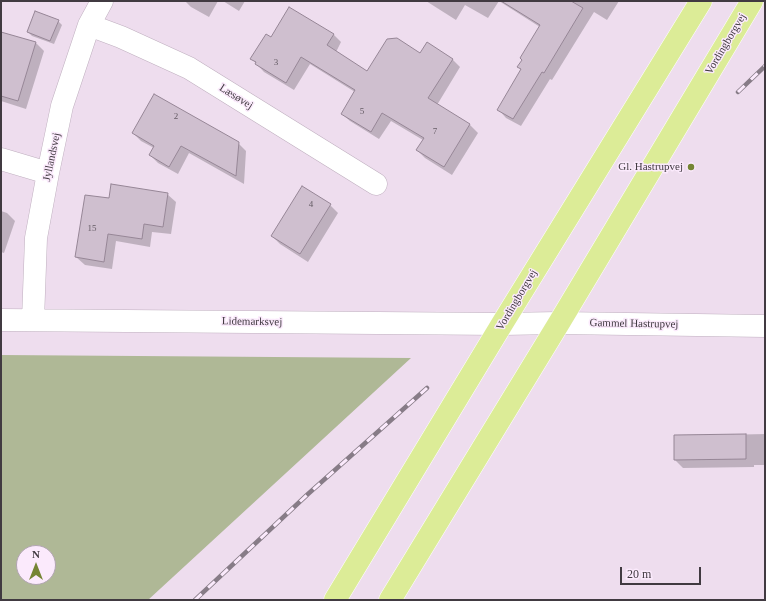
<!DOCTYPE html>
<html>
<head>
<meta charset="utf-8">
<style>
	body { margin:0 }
	#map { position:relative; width:766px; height:601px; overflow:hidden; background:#ede; font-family:Georgia,serif }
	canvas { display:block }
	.frame { position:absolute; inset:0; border:2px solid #413a41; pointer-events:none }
	.north { position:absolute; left:16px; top:545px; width:40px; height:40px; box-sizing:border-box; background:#fbeafc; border:1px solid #b1a4b1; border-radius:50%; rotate:0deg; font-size:11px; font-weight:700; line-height:16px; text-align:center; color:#413a41 }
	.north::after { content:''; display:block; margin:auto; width:14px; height:18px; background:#758534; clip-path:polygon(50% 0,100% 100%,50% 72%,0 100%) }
	.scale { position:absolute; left:620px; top:567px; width:81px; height:18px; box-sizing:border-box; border:2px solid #413a41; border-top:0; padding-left:5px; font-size:12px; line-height:14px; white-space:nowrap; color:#413a41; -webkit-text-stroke:3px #fbeafc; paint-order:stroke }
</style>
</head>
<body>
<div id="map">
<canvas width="766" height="601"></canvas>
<div class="frame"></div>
<div class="north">N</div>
<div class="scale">20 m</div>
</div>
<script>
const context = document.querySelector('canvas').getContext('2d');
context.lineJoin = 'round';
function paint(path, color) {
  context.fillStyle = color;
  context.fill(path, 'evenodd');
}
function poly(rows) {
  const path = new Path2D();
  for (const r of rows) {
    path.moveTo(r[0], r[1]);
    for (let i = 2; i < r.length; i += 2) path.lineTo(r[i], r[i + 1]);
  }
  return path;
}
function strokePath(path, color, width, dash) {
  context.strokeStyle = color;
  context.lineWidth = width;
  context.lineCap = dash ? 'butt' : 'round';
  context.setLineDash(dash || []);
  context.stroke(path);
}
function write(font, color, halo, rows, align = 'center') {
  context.font = font + ' Georgia,serif';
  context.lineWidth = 3;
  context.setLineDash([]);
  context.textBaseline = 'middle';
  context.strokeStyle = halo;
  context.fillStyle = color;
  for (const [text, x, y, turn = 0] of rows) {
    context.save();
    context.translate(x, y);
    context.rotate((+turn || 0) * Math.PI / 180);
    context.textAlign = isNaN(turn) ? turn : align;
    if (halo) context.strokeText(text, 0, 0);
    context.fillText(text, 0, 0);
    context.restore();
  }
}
const green = poly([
	[1,355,411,358,148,600,1,600],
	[24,553,48,553,48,577,24,577]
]);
const shadow = poly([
	[185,1,218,1,209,17,191,7],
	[223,1,245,1,239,11],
	[426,1,619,1,607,20,594,12,552,80,550,79,521,126,506,118,499,110,521,70,519,67,540,27,499,1,488,18,465,5,456,20],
	[58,21,62,25,54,44,32,36,28,32],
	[333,34,341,42,336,52,367,72,421,54,452,59,460,67,437,105,470,125,478,133,452,175,425,158,417,150,423,140,391,121,379,139,350,121,342,114,355,92,310,64,294,90,264,72,252,59,272,38],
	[1,36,36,43,44,51,26,109,1,101],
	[133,133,238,143,246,151,244,184,189,153,178,174,158,163,150,155,154,148,141,141],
	[167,194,176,202,171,234,152,232,150,247,116,241,112,269,85,265,76,257,110,200],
	[330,205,338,213,308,262,280,244,272,236],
	[1,211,7,213,15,221,4,253,1,252],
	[765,434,765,465,754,465,754,467,683,468,675,460,675,436]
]);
const building = poly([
	[501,1,571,1,583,8,544,73,542,72,513,119,497,110,521,69,517,67,522,60,520,58,540,25,501,1],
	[289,7,334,34,327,45,367,71,387,39,397,38,420,53,427,42,453,59,428,98,470,124,444,167,416,150,424,138,382,113,371,132,341,114,355,90,301,57,286,83,255,64,256,62,250,59,266,34,271,37,289,7],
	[35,11,59,20,50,41,27,32,35,11],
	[1,32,36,42,18,101,1,96,1,32],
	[154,94,239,142,236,176,181,146,169,167,149,155,154,146,132,133,154,94],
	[111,184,168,193,163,227,144,224,142,239,108,234,104,262,75,257,85,195,109,198,111,184],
	[302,186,331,204,300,254,271,236,302,186],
	[746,434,746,459,674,460,674,435,746,434]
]);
const minor = poly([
	[89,25,121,37,189,68,376,184],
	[1,159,48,173],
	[1,320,502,324,559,323,765,326],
	[33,320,36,238,48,173,62,106,89,25,102,1]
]);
const major = poly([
	[335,600,502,324,701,1],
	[390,600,559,323,752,1]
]);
const rail = poly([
	[738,92,765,66],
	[195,600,308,494,427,388]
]);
const markers = [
	[691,167,4,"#758534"]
];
const numberNames = [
	["3",276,63],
	["5",362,112],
	["2",176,117],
	["7",435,132],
	["4",311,205],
	["15",92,229]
];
const streetNames = [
	["Vordingborgvej",726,44,-59],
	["Læsøvej",236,97,32],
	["Jyllandsvej",52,157,-78],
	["Vordingborgvej",517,300,-59],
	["Lidemarksvej",252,322,1],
	["Gammel Hastrupvej",634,324,1]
];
const poiNames = [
	["Gl. Hastrupvej",683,167]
];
paint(green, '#afb896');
paint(shadow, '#0003');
paint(building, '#cfbfcf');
strokePath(building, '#968696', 1);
strokePath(minor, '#bfafbf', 23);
strokePath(major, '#fff', 23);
strokePath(minor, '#fff', 22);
strokePath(major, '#dcec97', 22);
strokePath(rail, '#877c87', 4.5);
strokePath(rail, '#fbeafc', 3, [9]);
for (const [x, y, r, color] of markers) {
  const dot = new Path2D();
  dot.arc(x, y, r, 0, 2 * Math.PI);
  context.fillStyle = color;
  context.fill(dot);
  strokePath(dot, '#fbeafc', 1.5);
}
write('9px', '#645b64', null, numberNames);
write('11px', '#413a41', '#fbeafc', streetNames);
write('11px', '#413a41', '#fbeafc', poiNames, 'right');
</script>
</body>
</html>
